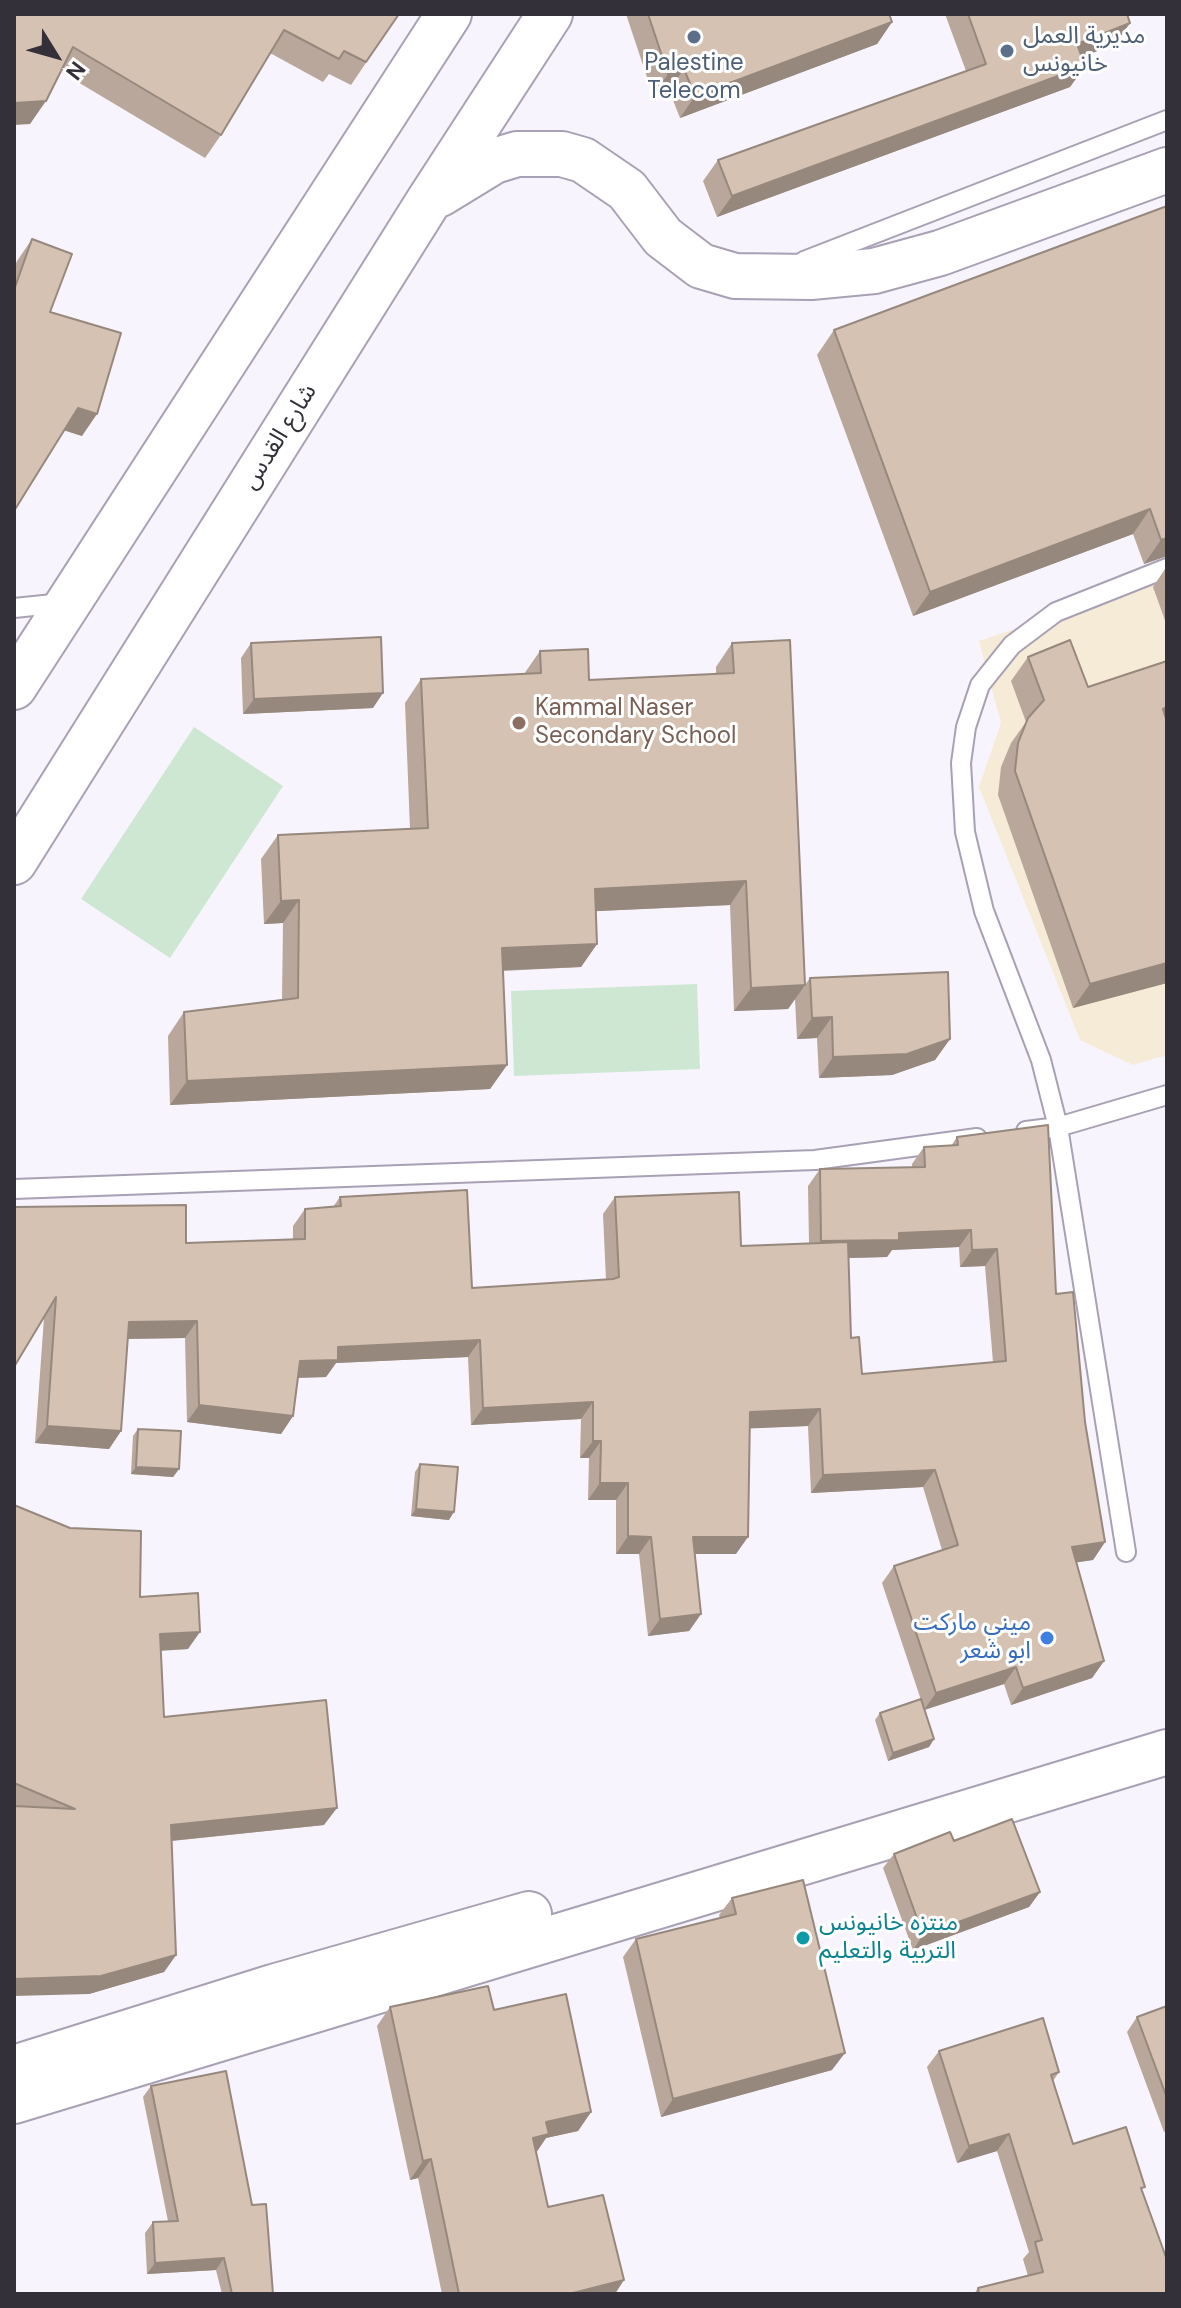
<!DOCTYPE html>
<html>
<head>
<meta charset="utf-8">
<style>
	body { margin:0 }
	#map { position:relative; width:1181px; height:2308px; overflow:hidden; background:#f8f4fd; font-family:"DM Sans",sans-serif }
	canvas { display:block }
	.frame { position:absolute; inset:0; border:16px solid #343039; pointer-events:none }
	.north { position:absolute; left:16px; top:16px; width:80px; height:80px; -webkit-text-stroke:6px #fff; paint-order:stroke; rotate:127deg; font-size:22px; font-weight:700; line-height:32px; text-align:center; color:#343039 }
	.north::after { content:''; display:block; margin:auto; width:28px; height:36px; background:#343039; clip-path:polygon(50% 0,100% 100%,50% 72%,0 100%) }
</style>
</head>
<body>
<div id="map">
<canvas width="1181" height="2308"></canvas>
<div class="frame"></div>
<div class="north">N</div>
</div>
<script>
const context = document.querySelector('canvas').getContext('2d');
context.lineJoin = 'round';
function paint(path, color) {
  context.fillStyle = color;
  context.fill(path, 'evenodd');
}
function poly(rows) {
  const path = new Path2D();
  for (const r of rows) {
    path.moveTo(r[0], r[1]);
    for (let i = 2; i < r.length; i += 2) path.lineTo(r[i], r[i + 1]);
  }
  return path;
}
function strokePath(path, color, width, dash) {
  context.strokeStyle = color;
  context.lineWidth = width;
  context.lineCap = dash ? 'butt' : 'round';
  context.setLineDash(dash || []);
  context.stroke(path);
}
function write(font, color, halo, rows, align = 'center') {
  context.font = font + ' "DM Sans","Noto Sans Arabic",sans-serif';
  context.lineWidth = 6;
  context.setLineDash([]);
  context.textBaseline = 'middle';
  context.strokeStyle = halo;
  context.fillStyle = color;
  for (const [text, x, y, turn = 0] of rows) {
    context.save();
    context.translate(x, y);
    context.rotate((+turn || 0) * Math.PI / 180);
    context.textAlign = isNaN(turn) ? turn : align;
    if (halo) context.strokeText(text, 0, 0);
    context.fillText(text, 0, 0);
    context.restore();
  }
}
const medical = poly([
	[1167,578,1167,1055,1133,1065,1080,1040,979,787,1001,723,979,641]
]);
const green = poly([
	[194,727,283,786,170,958,81,899],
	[697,984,700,1069,514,1076,511,991]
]);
const lane = poly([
	[804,261,1167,120],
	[14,608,63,603],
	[1026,1131,1058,1127,1167,1095],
	[14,1189,815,1160,977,1138],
	[1126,1552,1058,1127,1041,1060,984,911,965,832,961,763,966,727,980,685,1012,645,1056,612,1167,568]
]);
const secondary = poly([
	[440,194,494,161,517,154,562,154,583,160,627,190,663,237,701,266,735,276,811,277,874,271,940,253,1167,170],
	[14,687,449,14],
	[14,862,428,202,550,14],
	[14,2068,273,1987,529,1914],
	[14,2101,1167,1752]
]);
const wall = poly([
	[14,14,399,14,351,85,329,74,323,82,270,53,221,135,205,158,61,72,30,124],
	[626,14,889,14,892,22,877,44,680,118,669,90,653,95],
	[945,14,1127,14,1130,23,1115,44,1082,57,1085,66,1070,87,717,217,703,181,718,160,966,71],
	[1167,206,1167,556,1144,564,1133,534,913,616,817,355,834,330],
	[32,239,82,436,64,430,14,511,14,268,17,261],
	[1167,566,1167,626,1153,587],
	[251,643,373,708,243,714,241,658],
	[732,643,805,985,810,978,950,1039,935,1060,892,1075,819,1078,817,1038,797,1039,795,999,788,1009,734,1011,730,905,596,911,597,944,581,967,503,971,507,1065,490,1089,170,1105,168,1036,184,1012,282,1000,283,923,264,924,261,859,278,835,410,829,405,703,421,679,524,674,540,651,589,680,716,674,716,667],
	[1028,657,1088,687,1167,661,1167,983,1073,1008,998,795,1001,767,1011,743,1026,722,1011,681],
	[957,1137,1056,1294,1085,1422,1105,1542,1093,1560,1076,1562,1104,1661,1092,1678,1011,1705,1004,1684,924,1710,934,1739,929,1747,888,1761,875,1720,880,1713,921,1700,882,1583,894,1566,942,1550,923,1487,811,1493,808,1426,750,1428,736,1554,694,1554,701,1614,689,1631,648,1636,639,1554,616,1554,616,1500,588,1500,589,1458,580,1458,581,1419,471,1425,468,1357,336,1363,326,1377,298,1378,293,1416,281,1434,187,1422,185,1338,128,1339,121,1431,109,1449,35,1443,44,1318,14,1207,186,1243,293,1240,293,1226,305,1209,333,1207,340,1197,472,1288,606,1280,603,1214,615,1197,741,1246,809,1243,808,1186,820,1169,912,1168,912,1164,924,1147,951,1146],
	[959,1247,960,1267,985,1266,993,1362,862,1374,851,1338,848,1258,887,1257,892,1250],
	[138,1429,179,1469,173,1477,131,1474,133,1436],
	[420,1464,449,1520,411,1516,415,1472],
	[14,1505,140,1597,188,1649,161,1651,164,1717,324,1825,172,1841,176,1955,164,1972,89,1994,16,1806,14,1805],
	[954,1841,1040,1892,1029,1907,913,1950,883,1868,894,1854],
	[732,1898,832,2070,661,2117,623,1957,636,1939,720,1918,719,1915],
	[1167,2006,1167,2130,1164,2132,1127,2032,1137,2017],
	[390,2007,494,2010,591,2112,578,2131,546,2138,536,2152,548,2207,615,2294,442,2294,418,2178,410,2180,377,2026],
	[939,2051,1059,2072,1053,2081,1073,2144,1142,2191,1167,2294,974,2294,978,2288,1028,2276,1023,2259,1029,2252,997,2151,957,2163,927,2067],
	[151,2086,252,2205,273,2294,222,2294,216,2270,147,2274,145,2233,153,2222,168,2221,143,2097]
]);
const shadedWall = poly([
	[892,22,877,44,680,118,695,96],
	[1130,23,1115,44,1062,65,1077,44],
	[1085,66,1070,87,717,217,732,196],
	[684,69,669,90,653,95,668,74],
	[46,101,30,124,14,125,14,103],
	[78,408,97,414,82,436,63,430],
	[1150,509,1133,534,913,616,930,592],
	[1167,538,1167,556,1144,564,1161,540],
	[383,693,373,708,243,714,254,699],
	[1167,707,1167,725,1163,709],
	[746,881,730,905,578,912,595,889],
	[299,900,283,923,264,924,281,901],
	[597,944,581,967,485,971,502,948],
	[1167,963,1167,983,1073,1008,1090,984],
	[805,985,788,1009,734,1011,751,988],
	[832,1017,817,1038,797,1039,812,1018],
	[950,1039,935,1060,892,1075,819,1078,833,1057],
	[507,1065,490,1089,170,1105,187,1081],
	[971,1230,959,1247,892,1250,887,1257,809,1259,821,1241,899,1233],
	[997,1249,985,1266,960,1267,972,1250],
	[197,1321,185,1338,117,1339,129,1322],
	[480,1340,468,1357,336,1363,326,1377,288,1378,300,1361,338,1347],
	[593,1402,581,1419,471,1425,483,1408],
	[199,1405,293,1416,281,1434,187,1422],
	[820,1409,808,1426,738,1429,750,1412],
	[47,1426,121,1431,109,1449,35,1443],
	[593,1441,601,1441,589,1458,580,1458],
	[136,1467,179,1469,173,1477,131,1474],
	[935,1470,923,1487,811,1493,823,1475],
	[600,1483,628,1483,616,1500,588,1500],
	[416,1509,454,1512,449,1520,411,1516],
	[628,1536,651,1537,639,1554,616,1554],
	[693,1537,748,1537,736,1554,681,1554],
	[1105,1542,1093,1560,1060,1565,1072,1547],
	[701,1614,689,1631,648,1636,660,1619],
	[200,1632,188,1649,148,1651,160,1634],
	[1104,1661,1092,1678,1011,1705,1023,1688],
	[1016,1667,1004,1684,924,1710,936,1693],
	[934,1739,929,1747,888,1761,893,1753],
	[337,1808,324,1825,159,1842,171,1825],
	[1040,1892,1029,1907,913,1950,923,1935],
	[176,1955,164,1972,89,1994,14,1996,14,1979],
	[845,2053,832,2070,661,2117,673,2099],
	[591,2112,578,2131,546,2138,536,2153,533,2138,546,2122],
	[1009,2134,997,2151,957,2163,969,2146],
	[431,2159,418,2178,410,2180,423,2161],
	[224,2258,216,2270,147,2274,155,2263],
	[624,2280,615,2294,569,2294]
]);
const building = poly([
	[14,14,399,14,366,62,344,51,339,59,284,30,221,135,73,47,46,101,14,103,14,14],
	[648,14,889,14,892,22,695,96,684,69,668,74,648,14],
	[968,14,1127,14,1130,23,1077,44,1085,66,732,196,718,160,986,64,968,14],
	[1167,206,1167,538,1161,540,1150,509,930,592,834,330,1167,206],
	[32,239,72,254,50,312,121,333,97,414,78,408,14,511,14,290,32,239],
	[381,637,383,693,254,699,251,643,381,637],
	[790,640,805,985,751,988,746,881,595,889,597,944,502,948,507,1065,187,1081,184,1012,298,998,299,900,281,901,278,835,428,828,421,679,541,673,540,651,588,649,589,680,734,673,732,643,790,640],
	[1070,640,1088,687,1167,661,1167,707,1163,709,1167,722,1167,963,1090,984,1015,771,1018,743,1028,718,1044,700,1028,657,1070,640],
	[948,972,950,1039,907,1054,833,1057,832,1017,812,1018,810,978,948,972],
	[1048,1125,1056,1294,1073,1292,1085,1422,1105,1542,1072,1547,1104,1661,1023,1688,1016,1667,936,1693,894,1566,958,1545,935,1470,823,1475,820,1409,750,1412,748,1537,693,1537,701,1614,660,1619,651,1537,628,1536,628,1483,600,1483,601,1441,593,1441,593,1402,483,1408,480,1340,338,1347,338,1360,300,1361,293,1416,199,1405,197,1321,129,1322,121,1431,47,1426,56,1297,14,1367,14,1207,186,1205,186,1243,305,1239,305,1209,341,1206,340,1197,467,1190,472,1288,613,1279,619,1277,615,1197,739,1192,741,1246,848,1242,851,1338,859,1337,862,1374,1006,1361,997,1249,972,1250,971,1230,899,1233,899,1240,821,1241,820,1169,925,1167,924,1147,958,1145,957,1137,1048,1125],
	[138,1429,181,1431,179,1469,136,1467,138,1429],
	[420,1464,458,1467,454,1512,416,1509,420,1464],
	[14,1505,70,1528,141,1531,140,1597,198,1593,200,1632,160,1634,164,1717,326,1700,337,1808,171,1825,176,1955,101,1976,14,1979,14,1806,75,1809,14,1783,14,1505],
	[921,1699,934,1739,893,1753,880,1713,921,1699],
	[1012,1819,1040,1892,923,1935,894,1854,950,1832,954,1841,1012,1819],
	[803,1880,845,2053,673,2099,636,1939,736,1914,732,1898,803,1880],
	[488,1986,494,2010,566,1994,591,2112,546,2122,549,2134,533,2138,548,2207,603,2195,624,2280,569,2294,459,2294,431,2159,423,2161,390,2007,488,1986],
	[1167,2006,1167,2098,1137,2017,1167,2006],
	[1043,2018,1059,2072,1051,2075,1073,2144,1126,2127,1145,2187,1141,2188,1167,2260,1167,2294,979,2294,978,2288,1043,2272,1035,2242,1042,2240,1009,2134,969,2146,939,2051,1043,2018],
	[226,2071,252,2205,266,2204,273,2294,232,2294,224,2258,155,2263,153,2222,178,2221,151,2086,226,2071]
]);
const markers = [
	[694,37,8,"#5c6f8a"],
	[1007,51,8,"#5c6f8a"],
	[519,723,8,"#8d6e63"],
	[1047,1638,8,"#3f7fe0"],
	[803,1938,8,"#0f9aa8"]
];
const serviceNames = [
	["مديرية العمل",1023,37],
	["خانيونس",1023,65],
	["Palestine",694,64,"center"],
	["Telecom",694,92,"center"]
];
const streetNames = [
	["شارع القدس",280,437,-58]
];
const educationNames = [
	["Kammal Naser",535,709],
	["Secondary School",535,737]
];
const shopNames = [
	["ميني ماركت",1031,1624],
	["ابو شعر",1031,1652]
];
const cultureNames = [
	["منتزه خانيونس",819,1924],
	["التربية والتعليم",819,1952]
];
paint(medical, '#f6ebd6');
paint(green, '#cee7d2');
strokePath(lane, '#a8a0b4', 22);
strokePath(secondary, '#a8a0b4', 48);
strokePath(lane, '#fff', 18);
strokePath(secondary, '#fff', 44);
paint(wall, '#b8a79a');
paint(shadedWall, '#96887d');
paint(building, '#d6c2b3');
strokePath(building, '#96887d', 2);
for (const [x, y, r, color] of markers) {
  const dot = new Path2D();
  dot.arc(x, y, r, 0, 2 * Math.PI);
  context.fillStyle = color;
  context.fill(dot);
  strokePath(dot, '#fff', 3);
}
write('24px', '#4e5e75', '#fff', serviceNames, 'left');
write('24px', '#343039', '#fff', streetNames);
write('24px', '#785e54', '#fff', educationNames, 'left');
write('24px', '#366cbe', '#fff', shopNames, 'right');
write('24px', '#0d838f', '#fff', cultureNames, 'left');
</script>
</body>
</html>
